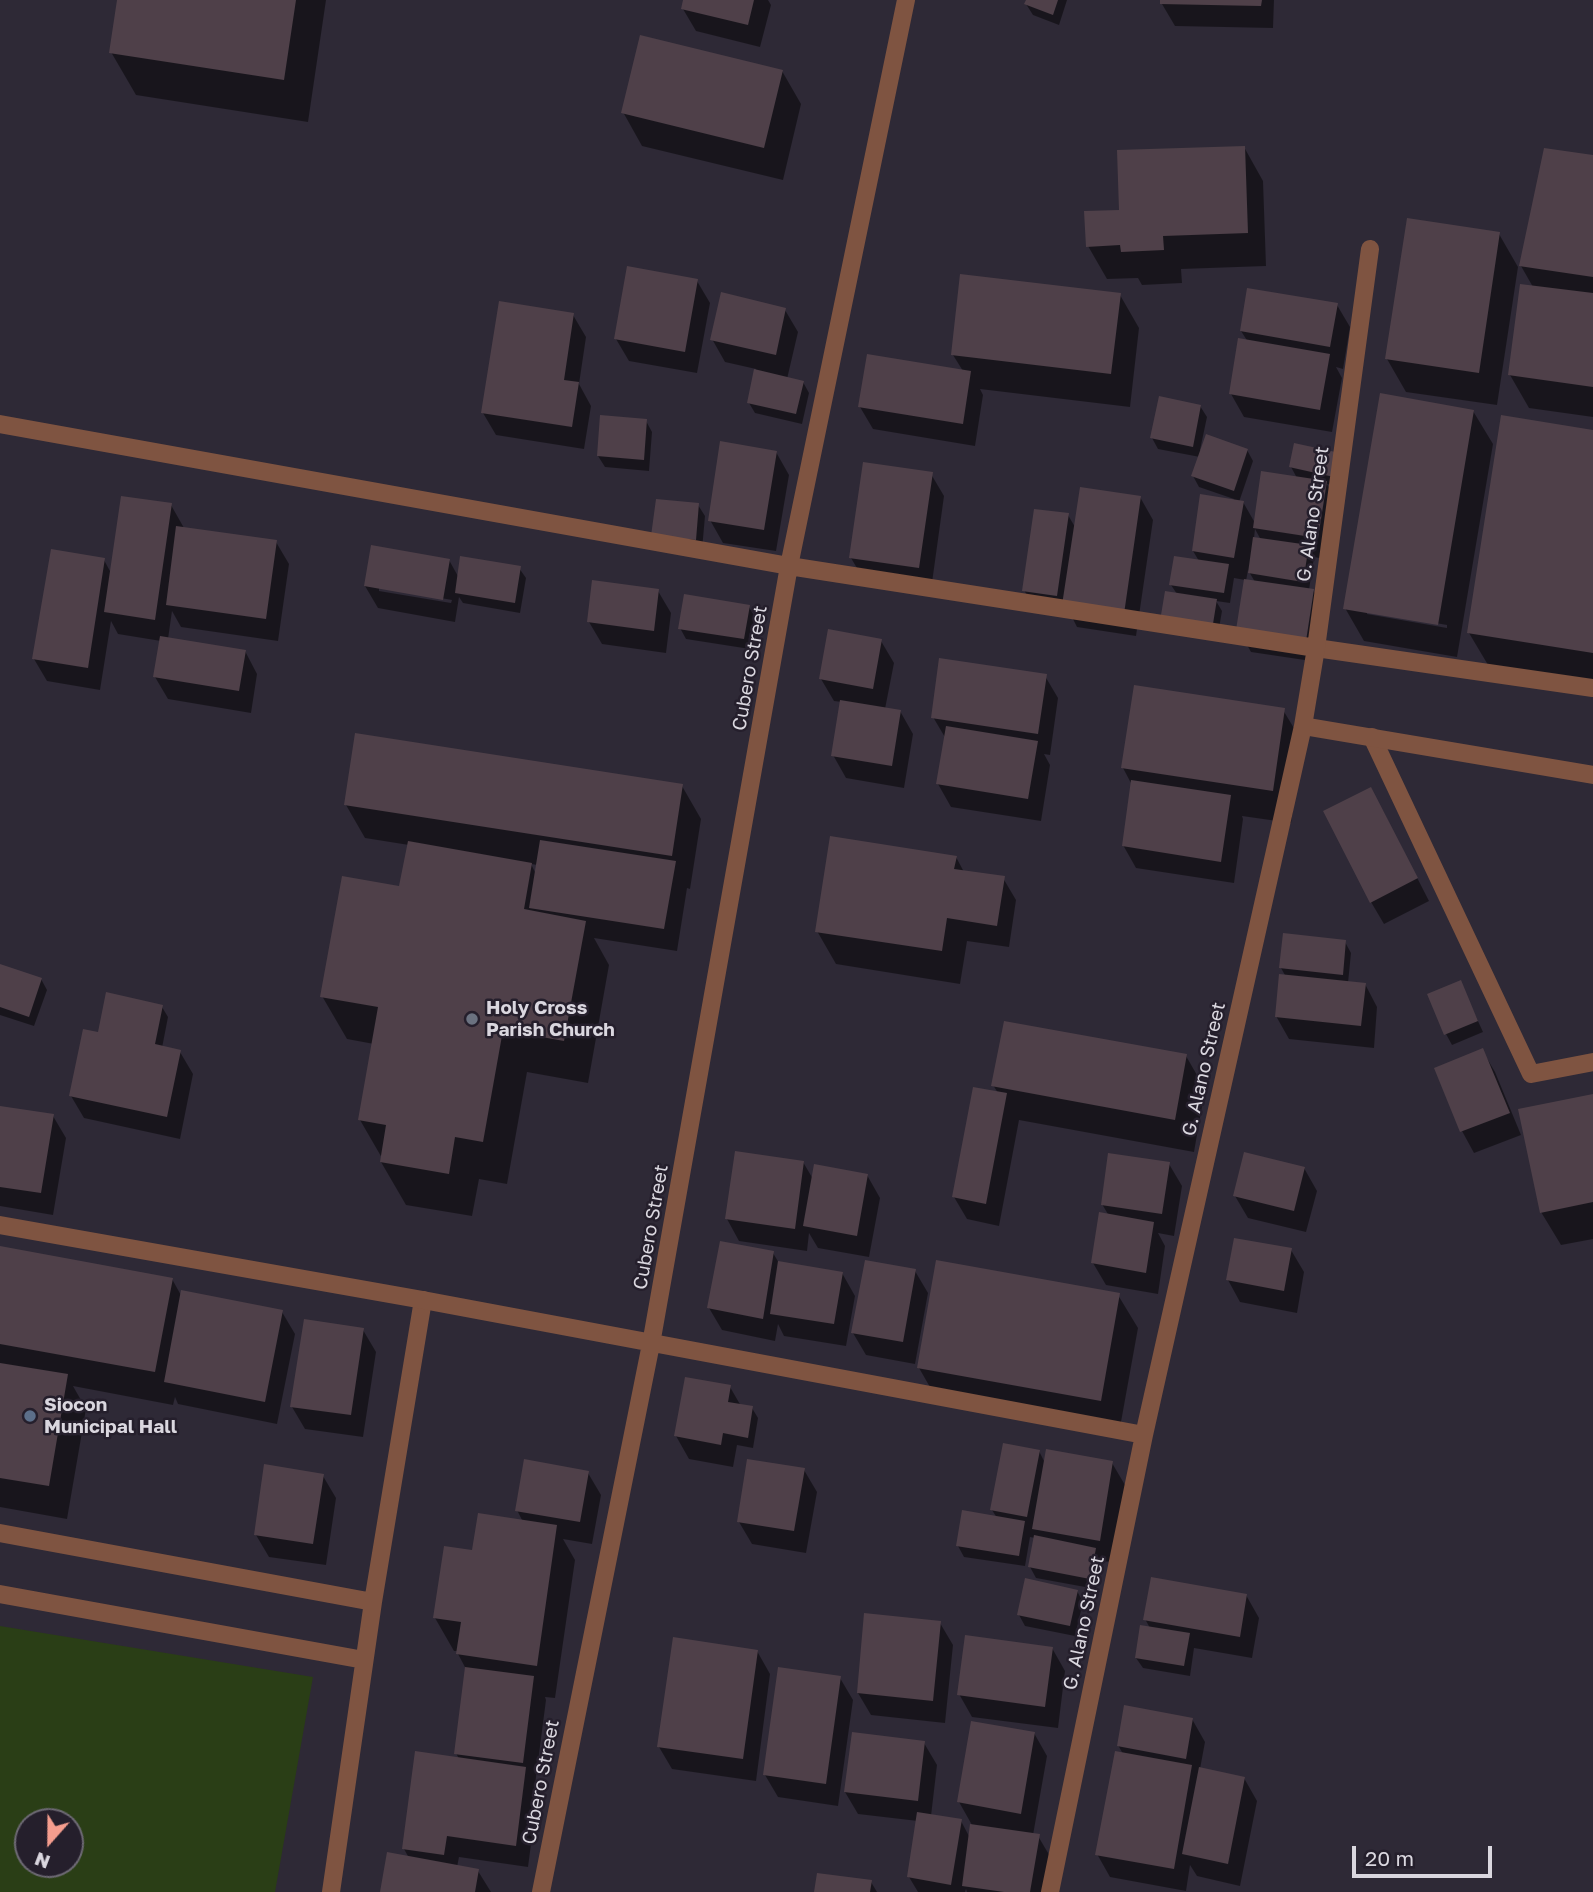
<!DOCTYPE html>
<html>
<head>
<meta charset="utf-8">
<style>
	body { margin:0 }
	#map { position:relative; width:1593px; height:1892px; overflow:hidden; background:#2e2936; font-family:"Golos Text",sans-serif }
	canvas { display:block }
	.north { position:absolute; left:14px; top:1808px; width:70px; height:70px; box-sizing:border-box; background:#251f2c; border:2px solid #6d6974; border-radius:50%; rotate:201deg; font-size:19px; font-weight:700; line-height:28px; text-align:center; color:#dad7df }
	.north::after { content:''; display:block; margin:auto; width:24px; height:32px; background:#f59d8e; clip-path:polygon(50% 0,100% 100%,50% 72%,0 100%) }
	.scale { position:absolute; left:1352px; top:1846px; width:140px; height:32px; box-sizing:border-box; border:4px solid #dad7df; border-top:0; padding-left:9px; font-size:21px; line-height:24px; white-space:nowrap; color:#dad7df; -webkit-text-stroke:5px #251f2c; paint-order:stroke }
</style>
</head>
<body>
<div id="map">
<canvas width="1593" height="1892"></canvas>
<div class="north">N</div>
<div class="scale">20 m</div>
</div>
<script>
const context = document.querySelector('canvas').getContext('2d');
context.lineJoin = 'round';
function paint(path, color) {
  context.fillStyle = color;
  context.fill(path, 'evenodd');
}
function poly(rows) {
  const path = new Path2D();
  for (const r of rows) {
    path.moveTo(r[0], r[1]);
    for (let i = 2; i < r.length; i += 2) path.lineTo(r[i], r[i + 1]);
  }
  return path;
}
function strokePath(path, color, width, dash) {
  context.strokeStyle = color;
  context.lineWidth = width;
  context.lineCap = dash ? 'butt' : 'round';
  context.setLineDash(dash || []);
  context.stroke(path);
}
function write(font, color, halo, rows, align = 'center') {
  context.font = font + ' "Golos Text",sans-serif';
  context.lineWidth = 5;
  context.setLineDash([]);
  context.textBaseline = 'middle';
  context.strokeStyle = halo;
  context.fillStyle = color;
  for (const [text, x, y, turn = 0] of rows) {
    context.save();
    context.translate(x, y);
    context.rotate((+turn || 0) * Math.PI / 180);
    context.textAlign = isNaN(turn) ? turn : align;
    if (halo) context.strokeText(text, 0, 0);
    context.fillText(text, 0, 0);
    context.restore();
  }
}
const green = poly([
	[0,1626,313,1677,275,1892,0,1892],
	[28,1822,70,1822,70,1864,28,1864]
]);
const shadow = poly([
	[119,0,326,0,308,122,136,95,111,52],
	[685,0,768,0,771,5,760,47,696,31,683,9],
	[1028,0,1067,0,1059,25,1033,15,1026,4],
	[1162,0,1274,0,1273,28,1175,26,1162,4],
	[782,71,801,104,783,180,642,146,623,112],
	[1244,147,1263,181,1266,266,1181,269,1182,283,1142,285,1138,278,1107,279,1088,246,1120,212],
	[1593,156,1593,417,1529,408,1510,375,1533,287,1521,266],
	[1499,234,1518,267,1497,405,1406,392,1387,359],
	[697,281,710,303,697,373,629,361,616,339],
	[1120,295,1139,328,1130,407,980,389,983,395,975,446,873,429,860,407,963,371,953,355],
	[1337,305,1350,327,1343,369,1336,367,1342,378,1332,432,1244,417,1231,394,1248,342,1241,331],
	[785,310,798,332,787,379,803,382,809,393,802,424,755,413,749,403,756,369,725,362,712,339],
	[573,315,586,337,579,384,591,406,584,449,496,435,483,413],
	[1200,406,1207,417,1200,450,1247,450,1253,461,1239,502,1243,502,1255,523,1297,478,1291,467,1338,454,1340,487,1327,484,1339,505,1330,560,1314,557,1309,590,1313,590,1326,613,1318,662,1251,652,1238,629,1245,580,1234,578,1230,603,1216,601,1222,611,1217,640,1177,594,1171,585,1199,561,1193,551,1234,499,1199,487,1193,476,1200,457,1158,449,1152,438],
	[1255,529,1261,540,1254,538],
	[1248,570,1255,582,1246,581],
	[1473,411,1493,444,1457,657,1364,641,1345,608],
	[1367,611,1447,625,1447,628,1367,614],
	[646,421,652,432,649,471,605,467,598,456],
	[1593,432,1593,691,1494,675,1469,633],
	[776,452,789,475,776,551,723,543,710,520],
	[931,474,944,496,931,590,864,580,851,558],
	[1140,497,1153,520,1136,636,1077,627,1071,615,1037,613,1024,590,1068,515,1075,527],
	[171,505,184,528,276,542,289,564,278,641,181,627,172,611,168,639,245,651,257,674,251,713,168,699,155,677,161,641,118,634,111,621,100,690,47,681,34,659,104,560,111,573],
	[698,505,705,516,702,550,660,546],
	[449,560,459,578,519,568,526,578,520,613,463,603,459,597,455,622,378,608,365,586],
	[379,587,452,600,451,603,379,591],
	[658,591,671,613,666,653,602,644,589,622],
	[749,607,755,617,750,649,686,639,680,628],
	[881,641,894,663,885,709,900,711,913,734,904,788,846,778,833,755,842,702,834,701,821,679],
	[1045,676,1058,698,1050,755,1044,754,1050,765,1041,821,951,807,938,784,946,739,933,717],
	[1283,710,1303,743,1291,823,1242,816,1243,819,1234,883,1136,868,1123,845,1132,785,1123,768],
	[682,786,701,819,690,889,687,888,677,951,594,938,609,965,588,1083,527,1072,507,1184,479,1179,472,1216,406,1205,381,1162,382,1158,360,1120,374,1044,347,1039,322,996,401,888,409,845,365,838,346,805],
	[531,864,538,865,536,874],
	[1383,811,1429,901,1384,924,1371,902],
	[956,857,964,872,1003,878,1016,900,1009,947,967,941,960,984,836,964,817,931],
	[1345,942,1351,953,1348,983,1365,984,1377,1007,1374,1048,1289,1039,1276,1016,1286,977,1281,968],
	[0,965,41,979,47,990,34,1026,0,1015],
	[1460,982,1483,1032,1452,1045,1446,1034],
	[162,1007,168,1017,162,1048,180,1052,193,1074,180,1139,84,1118,71,1096,99,1034],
	[1482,1050,1495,1072,1521,1135,1474,1153,1462,1131],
	[1186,1056,1205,1089,1194,1152,1019,1120,999,1226,967,1219,954,1197,998,1093,993,1085],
	[1593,1095,1593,1239,1561,1245,1541,1212],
	[0,1107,53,1116,66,1138,53,1215,0,1206],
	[803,1162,813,1179,867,1175,880,1198,869,1257,818,1248,809,1233,807,1251,739,1241,727,1219],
	[1169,1164,1182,1186,1174,1236,1158,1233,1165,1246,1158,1294,1106,1285,1093,1263,1109,1216,1102,1204],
	[1304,1168,1317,1191,1306,1232,1248,1218,1235,1196],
	[0,1248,172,1279,182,1297,282,1312,295,1334,277,1424,178,1404,175,1397,173,1405,73,1386,86,1409,67,1519,0,1507],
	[1291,1250,1304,1272,1297,1313,1240,1302,1228,1280],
	[773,1253,779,1263,842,1273,855,1296,846,1346,784,1336,778,1324,775,1341,722,1330,709,1308],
	[915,1271,928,1293,915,1364,866,1355,853,1333],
	[1118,1295,1138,1328,1119,1433,938,1401,919,1368],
	[363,1330,376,1352,363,1437,305,1429,292,1407],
	[730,1387,741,1406,752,1408,758,1418,753,1448,737,1445,733,1467,689,1459,676,1436],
	[1039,1451,1045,1463,1112,1463,1125,1485,1112,1562,1101,1561,1096,1589,1036,1578,1030,1567,1035,1538,1030,1537,1025,1566,964,1557,958,1546,997,1518,992,1510],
	[804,1470,817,1492,806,1553,752,1544,739,1522],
	[588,1473,601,1495,592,1544,563,1539,575,1560,555,1698,545,1697,546,1700,535,1785,538,1791,528,1867,459,1857,457,1867,478,1871,491,1892,382,1892,409,1858,404,1849,459,1759,456,1753,466,1669,458,1654,458,1651,454,1651,435,1618,473,1552,523,1522,517,1510],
	[323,1476,336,1498,326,1565,269,1557,256,1535],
	[1077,1591,1083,1602,1075,1636,1025,1626,1019,1615],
	[1246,1595,1259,1618,1252,1658,1194,1648,1190,1676,1143,1668,1136,1658,1150,1628,1145,1619],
	[940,1623,953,1645,945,1723,871,1715,858,1693],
	[1052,1648,1065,1671,1058,1728,972,1717,959,1694],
	[757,1651,770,1674,756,1781,672,1769,659,1747],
	[840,1678,853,1700,838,1806,778,1797,765,1775],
	[1192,1719,1205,1742,1200,1769,1244,1778,1257,1801,1240,1886,1197,1876,1190,1865,1186,1891,1110,1877,1097,1854,1123,1754,1118,1745],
	[1034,1733,1047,1756,1033,1835,1038,1836,1051,1858,1046,1892,967,1892,966,1889,965,1892,918,1892,909,1877,918,1821,858,1814,845,1792,924,1743,937,1765,931,1816,961,1821,970,1838,972,1825,959,1802],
	[871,1882,877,1892,816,1892]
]);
const building = poly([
	[117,0,296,0,284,80,109,53],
	[683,0,754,0,748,25,681,9],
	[1026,0,1058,0,1053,15,1024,4],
	[1160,0,1262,0,1261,6,1160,4],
	[640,35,783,70,764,148,621,113],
	[1245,146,1248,233,1163,236,1164,250,1121,252,1120,245,1086,247,1084,211,1119,210,1117,150],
	[1544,148,1593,155,1593,277,1519,266],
	[1407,218,1500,232,1479,373,1385,359],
	[627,266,698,279,685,352,614,339],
	[960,274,1121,293,1111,374,951,355],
	[1520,284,1593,293,1593,387,1508,375],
	[1247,288,1338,303,1330,347,1240,331],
	[721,292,786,308,776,355,710,340],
	[499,301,574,313,564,380,579,382,572,427,481,413],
	[1238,338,1330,354,1320,410,1229,394],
	[867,354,971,371,963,424,858,407],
	[754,369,804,381,796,414,747,403],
	[1380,393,1474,410,1438,625,1343,609],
	[1159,396,1201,405,1193,447,1150,438],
	[600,415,647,419,644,460,597,456],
	[1501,415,1593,430,1593,653,1467,633],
	[1206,434,1248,449,1234,491,1191,476],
	[720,441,777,451,764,530,708,521],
	[1294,443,1340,453,1334,477,1289,467],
	[863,462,933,472,919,568,849,558],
	[1261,471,1327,481,1318,538,1253,528],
	[1080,487,1141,496,1124,614,1062,605],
	[1200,494,1244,501,1234,558,1192,551],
	[121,496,172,503,155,620,104,612],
	[656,499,699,503,696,540,651,536],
	[1034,509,1069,513,1057,596,1022,591],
	[176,526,277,540,266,619,166,605],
	[1253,537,1309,545,1303,582,1248,573],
	[371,545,450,559,443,600,364,586],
	[51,549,105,558,88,668,32,659],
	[460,556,521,566,515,603,455,593],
	[1174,556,1229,564,1224,593,1169,585],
	[1244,579,1314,589,1306,641,1236,630],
	[592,580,659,589,654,631,587,622],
	[1165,591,1217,599,1212,630,1160,621],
	[684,594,750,605,744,639,678,629],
	[828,629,882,639,873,689,819,679],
	[160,636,246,650,239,691,153,677],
	[939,658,1047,674,1038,734,931,718],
	[1134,685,1285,708,1273,791,1121,768],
	[840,700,901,710,892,766,831,756],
	[946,726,1038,741,1028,799,936,784],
	[355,733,683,784,672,856,344,805],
	[1131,780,1231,795,1221,862,1122,846],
	[1371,787,1418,878,1370,903,1323,811],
	[830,836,957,856,954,869,1005,876,997,926,947,918,942,951,815,932],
	[540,840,676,861,664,929,529,908],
	[408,841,532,863,524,909,586,921,564,1041,503,1030,483,1142,455,1137,449,1174,380,1162,386,1125,358,1120,378,1007,320,997,342,876,399,886],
	[1283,933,1346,940,1343,975,1279,968],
	[0,964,42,978,29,1017,0,1007],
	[1279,974,1366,983,1361,1026,1275,1017],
	[1461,980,1478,1021,1444,1035,1427,994],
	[106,992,163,1005,155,1044,181,1050,167,1117,69,1096,83,1029,98,1032],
	[1004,1021,1187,1054,1175,1120,991,1086],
	[1483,1048,1510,1113,1460,1132,1434,1068],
	[973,1087,1007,1093,986,1204,952,1197],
	[1593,1094,1593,1202,1540,1213,1518,1109],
	[0,1106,54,1114,41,1193,0,1187],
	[735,1151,804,1161,795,1229,725,1219],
	[1244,1152,1305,1167,1294,1211,1233,1196],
	[1108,1153,1170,1162,1162,1214,1101,1205],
	[814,1164,868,1174,857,1236,803,1226],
	[1099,1212,1154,1222,1146,1273,1091,1263],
	[1234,1238,1292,1248,1284,1291,1226,1280],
	[720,1241,774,1251,763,1319,707,1308],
	[0,1246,173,1278,155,1372,0,1344],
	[865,1260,916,1269,903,1342,851,1333],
	[936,1260,1120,1293,1101,1401,917,1368],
	[778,1261,843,1272,834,1324,770,1314],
	[181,1290,283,1310,265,1402,164,1382],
	[304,1319,364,1328,351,1415,290,1407],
	[0,1363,68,1374,49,1486,0,1478],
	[685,1377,731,1385,728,1402,753,1406,748,1438,723,1433,721,1445,674,1436],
	[1003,1443,1040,1450,1027,1517,990,1510],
	[1046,1449,1113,1461,1100,1541,1032,1529],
	[524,1459,589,1471,580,1522,515,1511],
	[747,1459,805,1468,794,1531,737,1522],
	[264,1464,324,1474,313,1544,254,1535],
	[962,1510,1025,1521,1019,1556,956,1546],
	[478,1513,557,1525,537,1666,456,1654,461,1622,433,1618,444,1546,472,1550],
	[1034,1535,1096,1548,1090,1579,1028,1567],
	[1151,1577,1247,1594,1240,1637,1143,1620],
	[1025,1578,1078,1590,1070,1626,1017,1615],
	[864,1613,941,1621,933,1701,857,1693],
	[1140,1625,1190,1633,1184,1666,1135,1658],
	[965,1635,1053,1647,1045,1707,957,1695],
	[673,1637,758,1650,743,1759,657,1747],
	[465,1667,534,1676,523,1763,454,1754],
	[778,1667,841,1676,826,1784,763,1775],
	[1124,1705,1193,1718,1186,1759,1117,1746],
	[971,1721,1035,1732,1021,1814,957,1802],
	[852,1732,925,1741,918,1801,844,1792],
	[415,1751,526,1767,516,1846,447,1836,444,1855,402,1849],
	[1115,1751,1192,1765,1174,1869,1095,1855],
	[1199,1767,1245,1777,1228,1864,1182,1854],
	[917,1812,962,1819,951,1885,907,1877],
	[970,1824,1040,1834,1030,1892,1004,1892,962,1886],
	[387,1852,479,1869,475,1892,380,1892],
	[817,1873,872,1880,870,1892,814,1892]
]);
const service = poly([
	[1316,648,1593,688],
	[1372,737,1531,1074,1593,1062],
	[0,1533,373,1602],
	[0,1594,364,1660],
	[331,1892,373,1602,423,1300]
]);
const minor = poly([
	[0,424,789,566,1316,648],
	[1303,726,1593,775],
	[0,1225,423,1300,1144,1435],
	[541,1892,651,1344,789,566,906,0],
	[1050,1892,1144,1435,1303,726,1316,648,1370,249]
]);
const markers = [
	[472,1019,7,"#6b7280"],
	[30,1416,7,"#5c6f8a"]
];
const streetNames = [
	["G. Alano Street",1313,514,-82],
	["Cubero Street",750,668,-80],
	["G. Alano Street",1204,1069,-77],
	["Cubero Street",651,1227,-80],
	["G. Alano Street",1084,1623,-78],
	["Cubero Street",541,1782,-79]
];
const poiNames = [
	["Holy Cross",486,1008],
	["Parish Church",486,1030],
	["Siocon",44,1405],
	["Municipal Hall",44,1427]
];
paint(green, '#2a3e16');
paint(shadow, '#0007');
paint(building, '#4f4049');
strokePath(service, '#7f5441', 18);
strokePath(minor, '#7f5441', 18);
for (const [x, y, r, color] of markers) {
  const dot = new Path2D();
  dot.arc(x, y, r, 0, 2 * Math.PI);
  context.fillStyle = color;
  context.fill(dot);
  strokePath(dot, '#251f2c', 2.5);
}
write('19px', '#dad7df', '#251f2c', streetNames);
write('bold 19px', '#dad7df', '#251f2c', poiNames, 'left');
</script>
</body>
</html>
